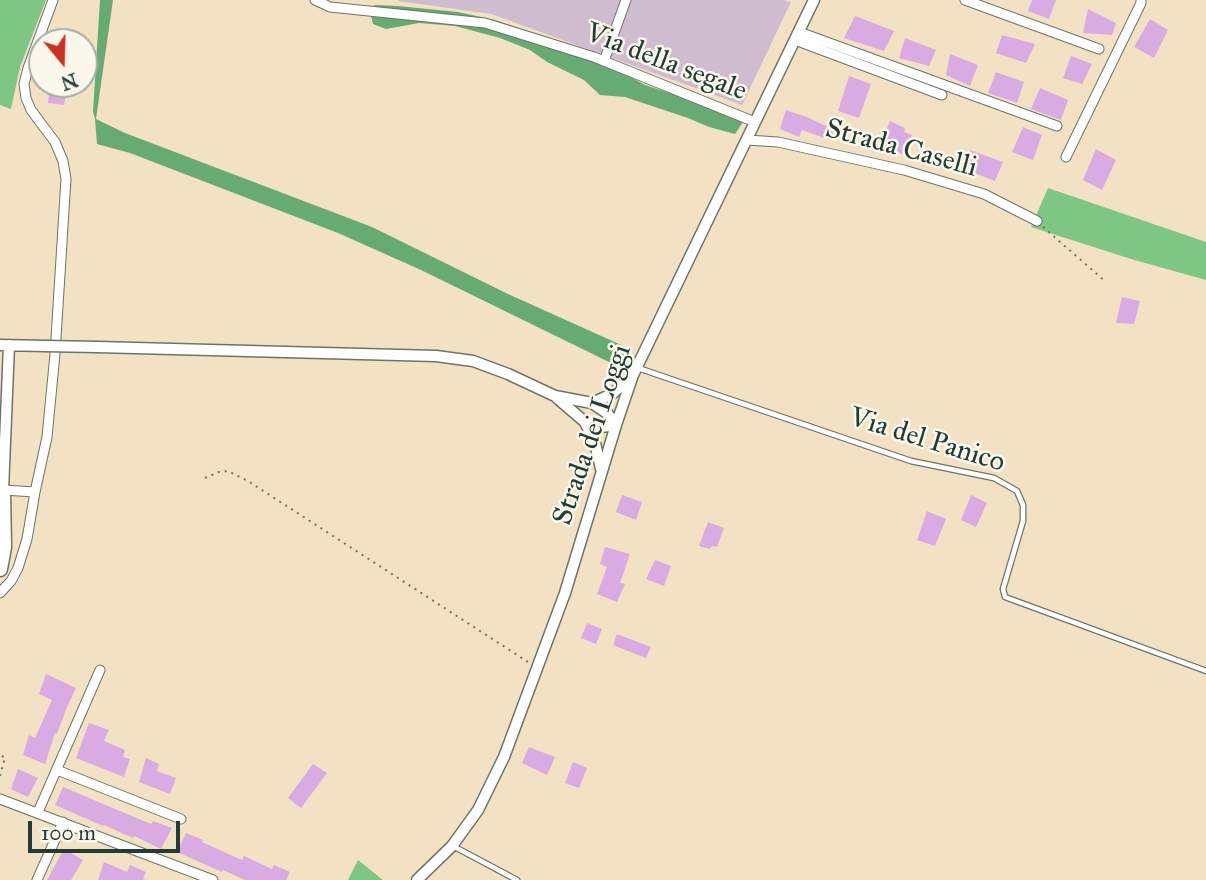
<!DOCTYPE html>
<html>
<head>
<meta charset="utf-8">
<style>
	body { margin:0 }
	#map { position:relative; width:1206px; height:880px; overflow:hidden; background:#f3e1c4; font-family:"IM FELL Great Primer",serif }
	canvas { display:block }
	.north { position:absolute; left:28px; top:28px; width:70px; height:70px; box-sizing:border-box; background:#fbf7ec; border:2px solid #a3ada2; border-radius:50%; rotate:161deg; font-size:19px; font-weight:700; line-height:28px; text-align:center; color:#1f3d34 }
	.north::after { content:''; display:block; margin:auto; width:24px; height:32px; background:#c8321e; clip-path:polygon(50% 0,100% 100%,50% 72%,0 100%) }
	.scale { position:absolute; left:28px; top:821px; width:152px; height:32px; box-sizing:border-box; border:4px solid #1f3d34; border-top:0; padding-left:9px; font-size:21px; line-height:24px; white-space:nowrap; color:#1f3d34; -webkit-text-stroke:5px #fbf7ec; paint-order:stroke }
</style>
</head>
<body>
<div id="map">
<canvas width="1206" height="880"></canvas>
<div class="north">N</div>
<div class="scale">100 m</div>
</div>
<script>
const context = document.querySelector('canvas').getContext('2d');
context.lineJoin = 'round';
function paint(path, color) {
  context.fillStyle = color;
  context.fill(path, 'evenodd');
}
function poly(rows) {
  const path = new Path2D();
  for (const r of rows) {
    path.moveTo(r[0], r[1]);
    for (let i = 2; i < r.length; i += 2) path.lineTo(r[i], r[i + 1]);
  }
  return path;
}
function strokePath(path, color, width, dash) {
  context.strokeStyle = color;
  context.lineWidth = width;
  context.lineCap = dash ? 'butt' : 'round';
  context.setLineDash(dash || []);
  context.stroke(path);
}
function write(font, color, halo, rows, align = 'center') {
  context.font = font + ' "IM FELL Great Primer",serif';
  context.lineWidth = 5;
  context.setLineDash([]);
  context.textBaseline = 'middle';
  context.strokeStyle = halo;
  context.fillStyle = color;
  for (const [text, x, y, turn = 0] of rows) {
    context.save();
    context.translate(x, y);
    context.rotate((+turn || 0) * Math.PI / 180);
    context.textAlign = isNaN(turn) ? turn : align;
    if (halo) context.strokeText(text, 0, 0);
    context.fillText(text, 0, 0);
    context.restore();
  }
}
const industrial = poly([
	[398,0,783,0,791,2,742,105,491,14,398,1]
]);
const green = poly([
	[0,0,46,0,20,67,11,109,0,105],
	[1048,188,1206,242,1206,280,1131,259,1031,227],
	[358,860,383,880,348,880]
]);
const forest = poly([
	[100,0,113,0,96,119,125,133,372,227,508,294,628,348,627,360,611,363,421,270,338,233,130,153,97,144,95,119,93,112],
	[376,5,398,6,458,12,495,20,546,37,578,55,621,72,645,85,722,110,743,122,735,134,709,127,688,118,625,97,600,95,584,80,547,62,530,50,500,38,455,26,419,23,386,29,373,24,369,7]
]);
const building = poly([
	[1032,0,1056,0,1049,19,1028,11],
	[1088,9,1116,23,1112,35,1083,33],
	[855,16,894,31,884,51,844,38],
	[1150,19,1168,30,1154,58,1134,47],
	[1002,35,1035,44,1026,63,996,53],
	[905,38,936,50,929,66,899,58],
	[950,54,978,65,970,86,946,75],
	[1071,56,1092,64,1082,84,1063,78],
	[996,72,1024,82,1017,103,988,93],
	[849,76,871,84,859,118,838,111],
	[50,84,68,84,64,105,48,103],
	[1040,88,1068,100,1061,120,1031,109],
	[786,110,807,117,834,130,830,140,802,130,799,137,780,129],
	[890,121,905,128,904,132,912,135,904,155,895,151,893,156,878,150],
	[1023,127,1042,135,1033,160,1012,152],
	[1096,149,1116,160,1102,190,1083,180],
	[970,150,1003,162,995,181,964,169],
	[1122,297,1140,301,1134,324,1116,323],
	[622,495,642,502,636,520,616,512],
	[971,495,987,503,976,527,961,520],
	[927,511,946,519,935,546,917,540],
	[708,522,724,528,717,547,712,546,710,549,699,546],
	[605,547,630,554,620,583,625,584,617,602,597,594,607,567,600,564],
	[655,560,671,566,664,586,646,579],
	[587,623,602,629,596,644,581,638],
	[617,634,651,647,646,658,613,645],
	[46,674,76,688,67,707,57,734,55,733,45,764,23,755,29,735,35,738,52,700,39,694],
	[89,723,109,730,104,741,125,750,123,757,130,759,124,777,76,758],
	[529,747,555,757,547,775,522,763],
	[146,758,159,764,157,771,176,778,170,794,139,782],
	[573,762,587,768,579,788,565,783],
	[313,764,327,773,301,808,288,798],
	[18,769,38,778,28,797,11,789],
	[63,787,151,824,153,821,172,828,161,849,134,836,133,838,104,825,103,826,55,805],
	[186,833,203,840,202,842,242,860,244,856,272,869,274,865,290,872,286,880,245,880,223,870,222,872,177,852],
	[64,849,83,860,71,880,47,880],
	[104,862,127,872,130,865,146,872,143,879,146,880,98,880]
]);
const path = poly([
	[1043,227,1106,282],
	[205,478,219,472,228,471,248,481,528,662],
	[0,776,5,757,1,756]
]);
const service = poly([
	[638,368,911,461,994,478,1017,491,1023,505,1023,521,1003,589,1005,597,1206,671],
	[453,846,517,880]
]);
const minor = poly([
	[315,0,330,7,485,23,594,57,755,122],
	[965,0,1099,49],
	[799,32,1057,126],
	[795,40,942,95],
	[604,61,626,0],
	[747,140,778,142,904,170,984,194,1037,221],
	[1066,157,1141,3,1141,0],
	[3,490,35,492],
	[0,593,11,581,18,568,27,539,35,492,47,437,55,354,66,179,63,161,55,142,31,110,26,98,24,84,28,68,53,0],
	[57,770,181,819],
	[0,799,213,880],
	[38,812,100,670],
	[37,880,63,822]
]);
const tertiary = poly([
	[0,345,45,346],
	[97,347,436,356,473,361,508,374,555,396,592,403,612,394,631,377],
	[557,398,585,422,601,427,616,425,607,413,592,403],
	[585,422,595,443,601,469],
	[3,490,9,345],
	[417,880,452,846,478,810,504,757,565,593,616,425,633,375,814,0]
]);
const trunk = poly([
	[0,569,4,547,3,490]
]);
const tertiaryBridge = poly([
	[45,346,97,347]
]);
const streetNames = [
	["Via della segale",666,63,21],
	["Strada Caselli",901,149,15],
	["Strada dei Loggi",593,435,-71],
	["Via del Panico",927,441,17]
];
paint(industrial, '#cfbdcf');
paint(green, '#7ec683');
paint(forest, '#66ab71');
paint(building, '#d9abe3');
strokePath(service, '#697666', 7);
strokePath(minor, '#697666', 11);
strokePath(tertiary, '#697666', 13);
strokePath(trunk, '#697666', 17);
strokePath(path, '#697666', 2, [2, 5]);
strokePath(service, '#fff', 4.5);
strokePath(minor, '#fff', 9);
strokePath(tertiary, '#fff', 10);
strokePath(trunk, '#fff', 14);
strokePath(tertiaryBridge, '#697666', 13, []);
strokePath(tertiaryBridge, '#fff', 10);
write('28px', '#1f3d34', '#fbf7ec', streetNames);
</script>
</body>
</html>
